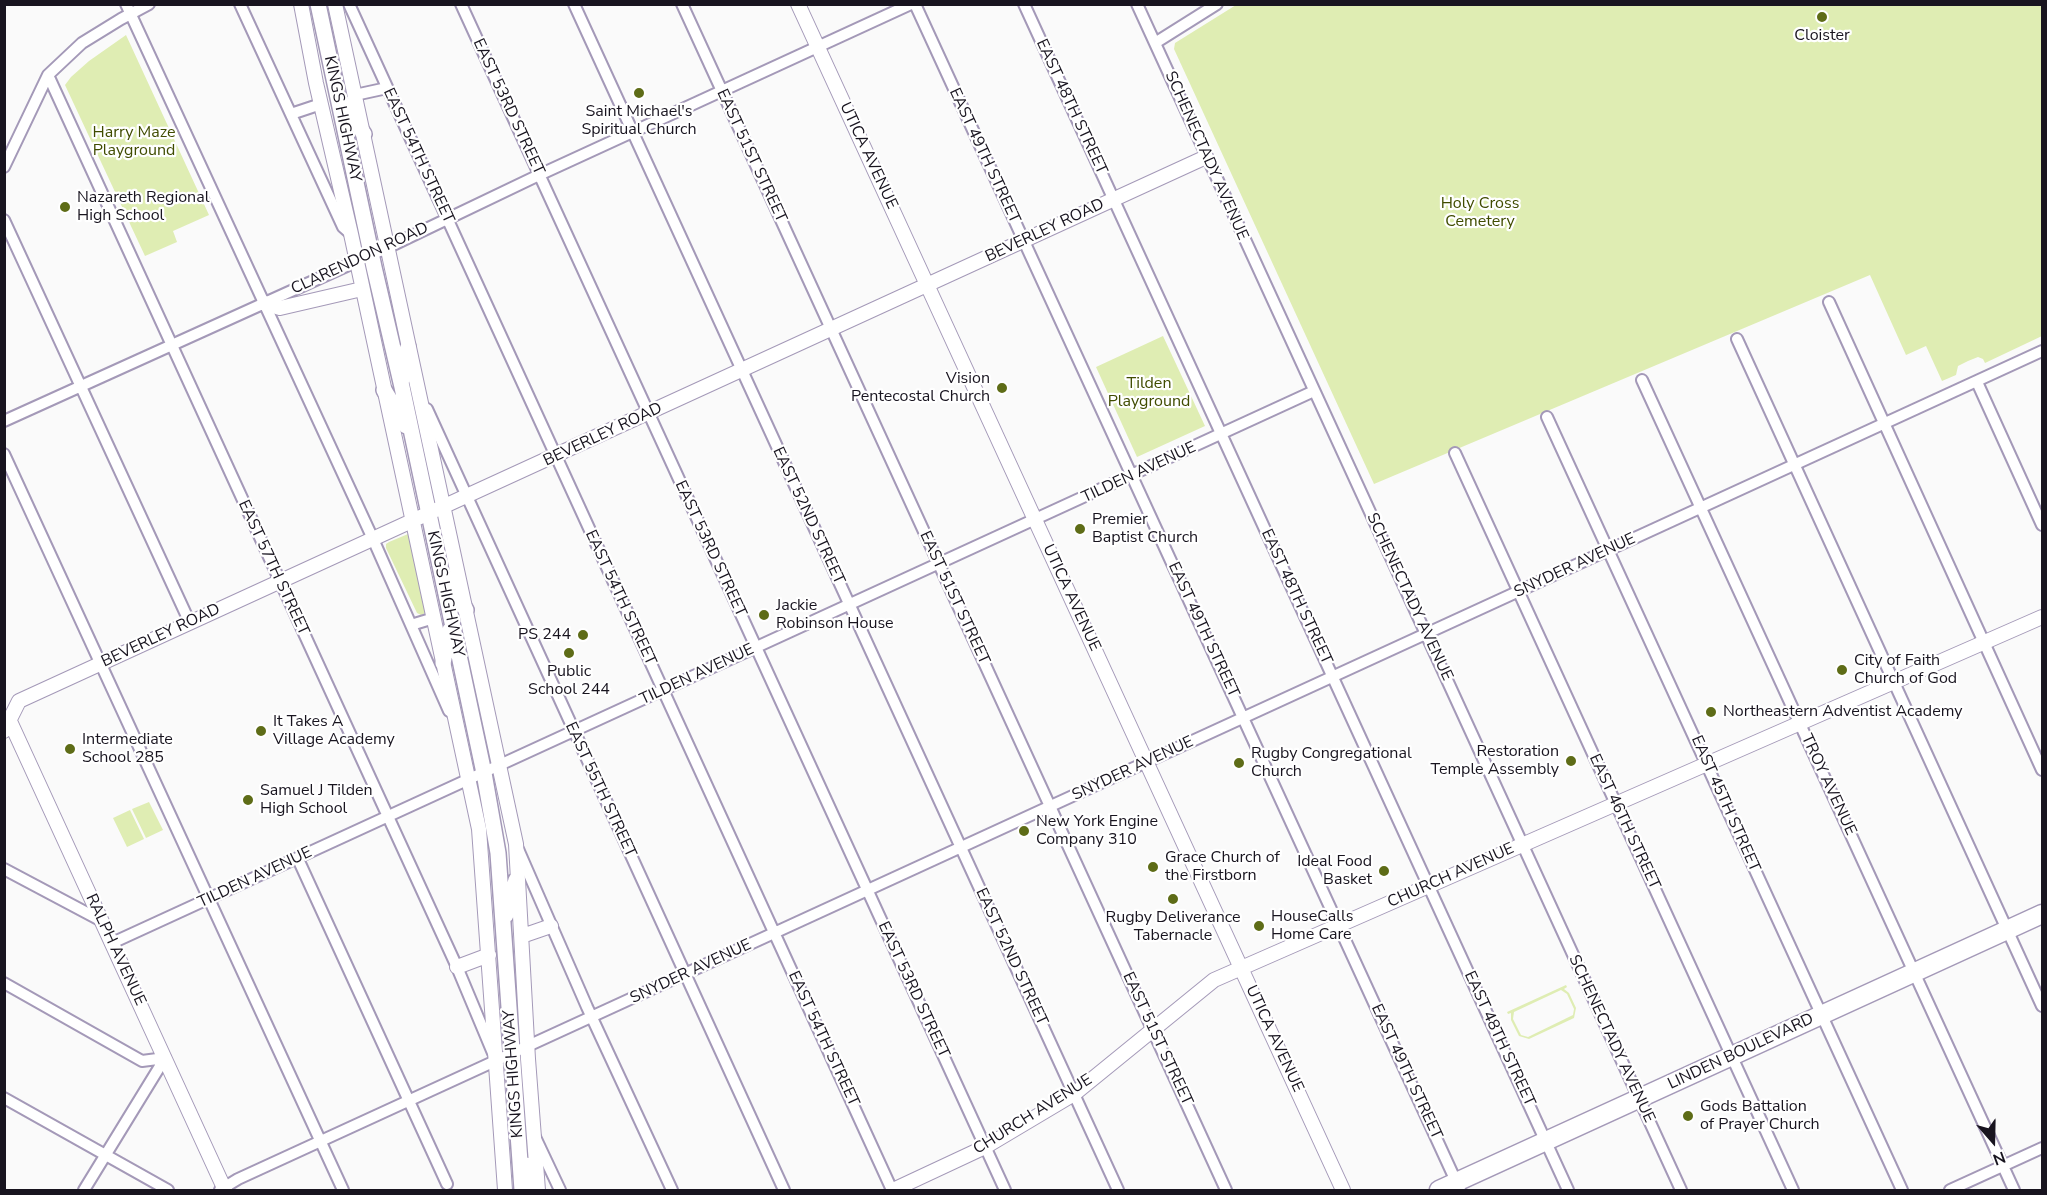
<!DOCTYPE html>
<html>
<head>
<meta charset="utf-8">
<style>
	body { margin:0 }
	#map { position:relative; width:2047px; height:1195px; overflow:hidden; background:#fafafa; font-family:"Nunito Sans",sans-serif }
	canvas { display:block }
	.frame { position:absolute; inset:0; border:6px solid #18141f; pointer-events:none }
	.north { position:absolute; left:1963px; top:1111px; width:60px; height:60px; -webkit-text-stroke:4px #fff; paint-order:stroke; rotate:160deg; font-size:16px; font-weight:700; line-height:24px; text-align:center; color:#18141f }
	.north::after { content:''; display:block; margin:auto; width:21px; height:27px; background:#18141f; clip-path:polygon(50% 0,100% 100%,50% 72%,0 100%) }
</style>
</head>
<body>
<div id="map">
<canvas width="2047" height="1195"></canvas>
<div class="frame"></div>
<div class="north">N</div>
</div>
<script>
const context = document.querySelector('canvas').getContext('2d');
context.lineJoin = 'round';
function paint(path, color) {
  context.fillStyle = color;
  context.fill(path, 'evenodd');
}
function poly(rows) {
  const path = new Path2D();
  for (const r of rows) {
    path.moveTo(r[0], r[1]);
    for (let i = 2; i < r.length; i += 2) path.lineTo(r[i], r[i + 1]);
  }
  return path;
}
function strokePath(path, color, width, dash) {
  context.strokeStyle = color;
  context.lineWidth = width;
  context.lineCap = dash ? 'butt' : 'round';
  context.setLineDash(dash || []);
  context.stroke(path);
}
function write(font, color, halo, rows, align = 'center') {
  context.font = font + ' "Nunito Sans",sans-serif';
  context.lineWidth = 4.5;
  context.setLineDash([]);
  context.textBaseline = 'middle';
  context.strokeStyle = halo;
  context.fillStyle = color;
  for (const [text, x, y, turn = 0] of rows) {
    context.save();
    context.translate(x, y);
    context.rotate((+turn || 0) * Math.PI / 180);
    context.textAlign = isNaN(turn) ? turn : align;
    if (halo) context.strokeText(text, 0, 0);
    context.fillText(text, 0, 0);
    context.restore();
  }
}
const green = poly([
	[1236,5,2042,5,2042,336,1985,363,1983,359,1978,357,1968,361,1958,366,1956,375,1942,381,1926,346,1906,355,1870,275,1374,484,1174,49,1175,43],
	[126,35,209,215,173,231,177,242,145,256,65,85,71,77,89,61],
	[1163,336,1205,426,1137,457,1096,367],
	[408,534,411,534,427,612,421,615,417,613,386,548,386,544,389,542],
	[149,802,163,830,146,838,132,809],
	[130,810,144,839,127,847,113,818],
	[1566,985,1567,987,1564,989,1569,993,1576,1008,1574,1018,1529,1039,1519,1036,1511,1020,1511,1013,1508,1014,1507,1012],
	[1561,990,1567,994,1574,1009,1573,1015,1528,1037,1521,1035,1513,1019,1514,1012]
]);
const street = poly([
	[126,4,373,539,449,711],
	[240,4,343,227,351,234],
	[349,4,892,1190],
	[461,4,1005,1190],
	[574,4,1118,1190],
	[682,4,1226,1190],
	[915,4,1460,1190],
	[1024,4,1568,1190],
	[1137,4,1681,1190],
	[1155,43,1217,4],
	[48,75,457,967,493,1053],
	[355,95,387,88],
	[291,114,321,104],
	[4,167,48,75,82,43,121,19,149,4],
	[4,220,190,623],
	[1829,302,2042,770],
	[1737,339,2042,1006],
	[1642,380,2014,1190],
	[1977,382,2042,525],
	[427,409,784,1190],
	[1547,417,1902,1190],
	[4,421,395,244,539,175,911,4],
	[1455,453,1793,1190],
	[4,454,343,1190],
	[411,625,434,618],
	[518,849,587,1007,672,1190],
	[298,859,447,1184],
	[4,869,102,921],
	[112,943,1314,391],
	[4,983,142,1061,165,1058],
	[4,1098,168,1190],
	[535,1137,560,1190],
	[84,1190,165,1058],
	[220,1190,238,1179,2042,351],
	[1950,1190,2042,1148]
]);
const secondary = poly([
	[301,4,316,83,351,234,479,829,505,1190],
	[335,4,516,844,528,1059,538,1190],
	[798,4,1343,1190],
	[264,303,280,308,362,289],
	[8,717,225,1190],
	[4,731,19,701,1206,157],
	[522,936,551,926],
	[457,967,489,955],
	[893,1190,985,1147,1074,1094,1214,980,2042,617]
]);
const primary = poly([
	[318,4,374,267,402,387,484,773,498,853,522,1190],
	[342,102,364,134],
	[403,378,408,347],
	[384,390,406,426],
	[445,576,466,610],
	[443,663,450,630],
	[506,915,516,880],
	[526,1165,534,1190]
]);
const highway = poly([
	[1439,1190,2042,914]
]);
const markers = [
	[1822,17,6,"#5e6c17"],
	[639,93,6,"#5e6c17"],
	[65,207,6,"#5e6c17"],
	[1002,388,6,"#5e6c17"],
	[1080,529,6,"#5e6c17"],
	[764,615,6,"#5e6c17"],
	[583,635,6,"#5e6c17"],
	[569,653,6,"#5e6c17"],
	[1842,670,6,"#5e6c17"],
	[1711,712,6,"#5e6c17"],
	[261,731,6,"#5e6c17"],
	[70,749,6,"#5e6c17"],
	[1571,761,6,"#5e6c17"],
	[1239,763,6,"#5e6c17"],
	[248,800,6,"#5e6c17"],
	[1024,831,6,"#5e6c17"],
	[1153,867,6,"#5e6c17"],
	[1384,871,6,"#5e6c17"],
	[1173,899,6,"#5e6c17"],
	[1259,926,6,"#5e6c17"],
	[1688,1116,6,"#5e6c17"]
];
const poiNames = [
	["Cloister",1822,36,"center"],
	["Saint Michael's",639,112,"center"],
	["Spiritual Church",639,130,"center"],
	["Nazareth Regional",77,198],
	["High School",77,216],
	["Vision",990,379,"right"],
	["Pentecostal Church",990,397,"right"],
	["Premier",1092,520],
	["Baptist Church",1092,538],
	["Jackie",776,606],
	["Robinson House",776,624],
	["PS 244",571,635,"right"],
	["City of Faith",1854,661],
	["Church of God",1854,679],
	["Public",569,672,"center"],
	["School 244",569,690,"center"],
	["Northeastern Adventist Academy",1723,712],
	["It Takes A",273,722],
	["Village Academy",273,740],
	["Intermediate",82,740],
	["School 285",82,758],
	["Restoration",1559,752,"right"],
	["Temple Assembly",1559,770,"right"],
	["Rugby Congregational",1251,754],
	["Church",1251,772],
	["Samuel J Tilden",260,791],
	["High School",260,809],
	["New York Engine",1036,822],
	["Company 310",1036,840],
	["Grace Church of",1165,858],
	["the Firstborn",1165,876],
	["Ideal Food",1372,862,"right"],
	["Basket",1372,880,"right"],
	["HouseCalls",1271,917],
	["Home Care",1271,935],
	["Rugby Deliverance",1173,918,"center"],
	["Tabernacle",1173,936,"center"],
	["Gods Battalion",1700,1107],
	["of Prayer Church",1700,1125]
];
const streetNames = [
	["EAST 53RD STREET",508,107,65],
	["EAST 48TH STREET",1071,107,65],
	["KINGS HIGHWAY",342,119,78],
	["EAST 54TH STREET",418,156,65],
	["EAST 51ST STREET",751,156,65],
	["UTICA AVENUE",868,156,65],
	["EAST 49TH STREET",984,156,65],
	["SCHENECTADY AVENUE",1206,156,66],
	["BEVERLEY ROAD",1045,231,-25],
	["CLARENDON ROAD",360,259,-25],
	["BEVERLEY ROAD",603,435,-25],
	["TILDEN AVENUE",1139,473,-25],
	["EAST 52ND STREET",808,516,65],
	["EAST 53RD STREET",710,549,65],
	["SNYDER AVENUE",1575,566,-25],
	["EAST 57TH STREET",273,568,65],
	["KINGS HIGHWAY",445,594,78],
	["EAST 48TH STREET",1296,597,65],
	["SCHENECTADY AVENUE",1409,597,65],
	["EAST 54TH STREET",620,598,65],
	["EAST 51ST STREET",954,598,65],
	["UTICA AVENUE",1071,598,65],
	["EAST 49TH STREET",1203,630,65],
	["BEVERLEY ROAD",161,636,-25],
	["TILDEN AVENUE",697,675,-25],
	["SNYDER AVENUE",1133,769,-25],
	["TROY AVENUE",1828,785,65],
	["EAST 55TH STREET",600,790,65],
	["EAST 45TH STREET",1725,804,66],
	["EAST 46TH STREET",1624,822,65],
	["CHURCH AVENUE",1451,876,-24],
	["TILDEN AVENUE",255,878,-25],
	["RALPH AVENUE",115,950,65],
	["EAST 52ND STREET",1011,957,65],
	["SNYDER AVENUE",691,972,-25],
	["EAST 53RD STREET",913,990,65],
	["EAST 54TH STREET",823,1039,65],
	["EAST 51ST STREET",1157,1039,65],
	["UTICA AVENUE",1274,1039,65],
	["EAST 48TH STREET",1499,1039,65],
	["SCHENECTADY AVENUE",1611,1039,65],
	["LINDEN BOULEVARD",1741,1052,-25],
	["EAST 49TH STREET",1406,1072,65],
	["KINGS HIGHWAY",514,1074,-94],
	["CHURCH AVENUE",1033,1115,-32]
];
const parkNames = [
	["Harry Maze",134,133],
	["Playground",134,151],
	["Holy Cross",1480,204],
	["Cemetery",1480,222],
	["Tilden",1149,384],
	["Playground",1149,402]
];
paint(green, '#dfedb3');
strokePath(street, '#a499b8', 14);
strokePath(secondary, '#a499b8', 16);
strokePath(primary, '#a499b8', 18);
strokePath(highway, '#a499b8', 21);
strokePath(street, '#fff', 10);
strokePath(secondary, '#fff', 14);
strokePath(primary, '#fff', 15);
strokePath(highway, '#fff', 18);
for (const [x, y, r, color] of markers) {
  const dot = new Path2D();
  dot.arc(x, y, r, 0, 2 * Math.PI);
  context.fillStyle = color;
  context.fill(dot);
  strokePath(dot, '#fff', 2);
}
write('16px', '#18141f', '#fff', poiNames, 'left');
write('16px', '#18141f', '#fff', streetNames);
write('16px', '#404c00', '#fff', parkNames);
</script>
</body>
</html>
